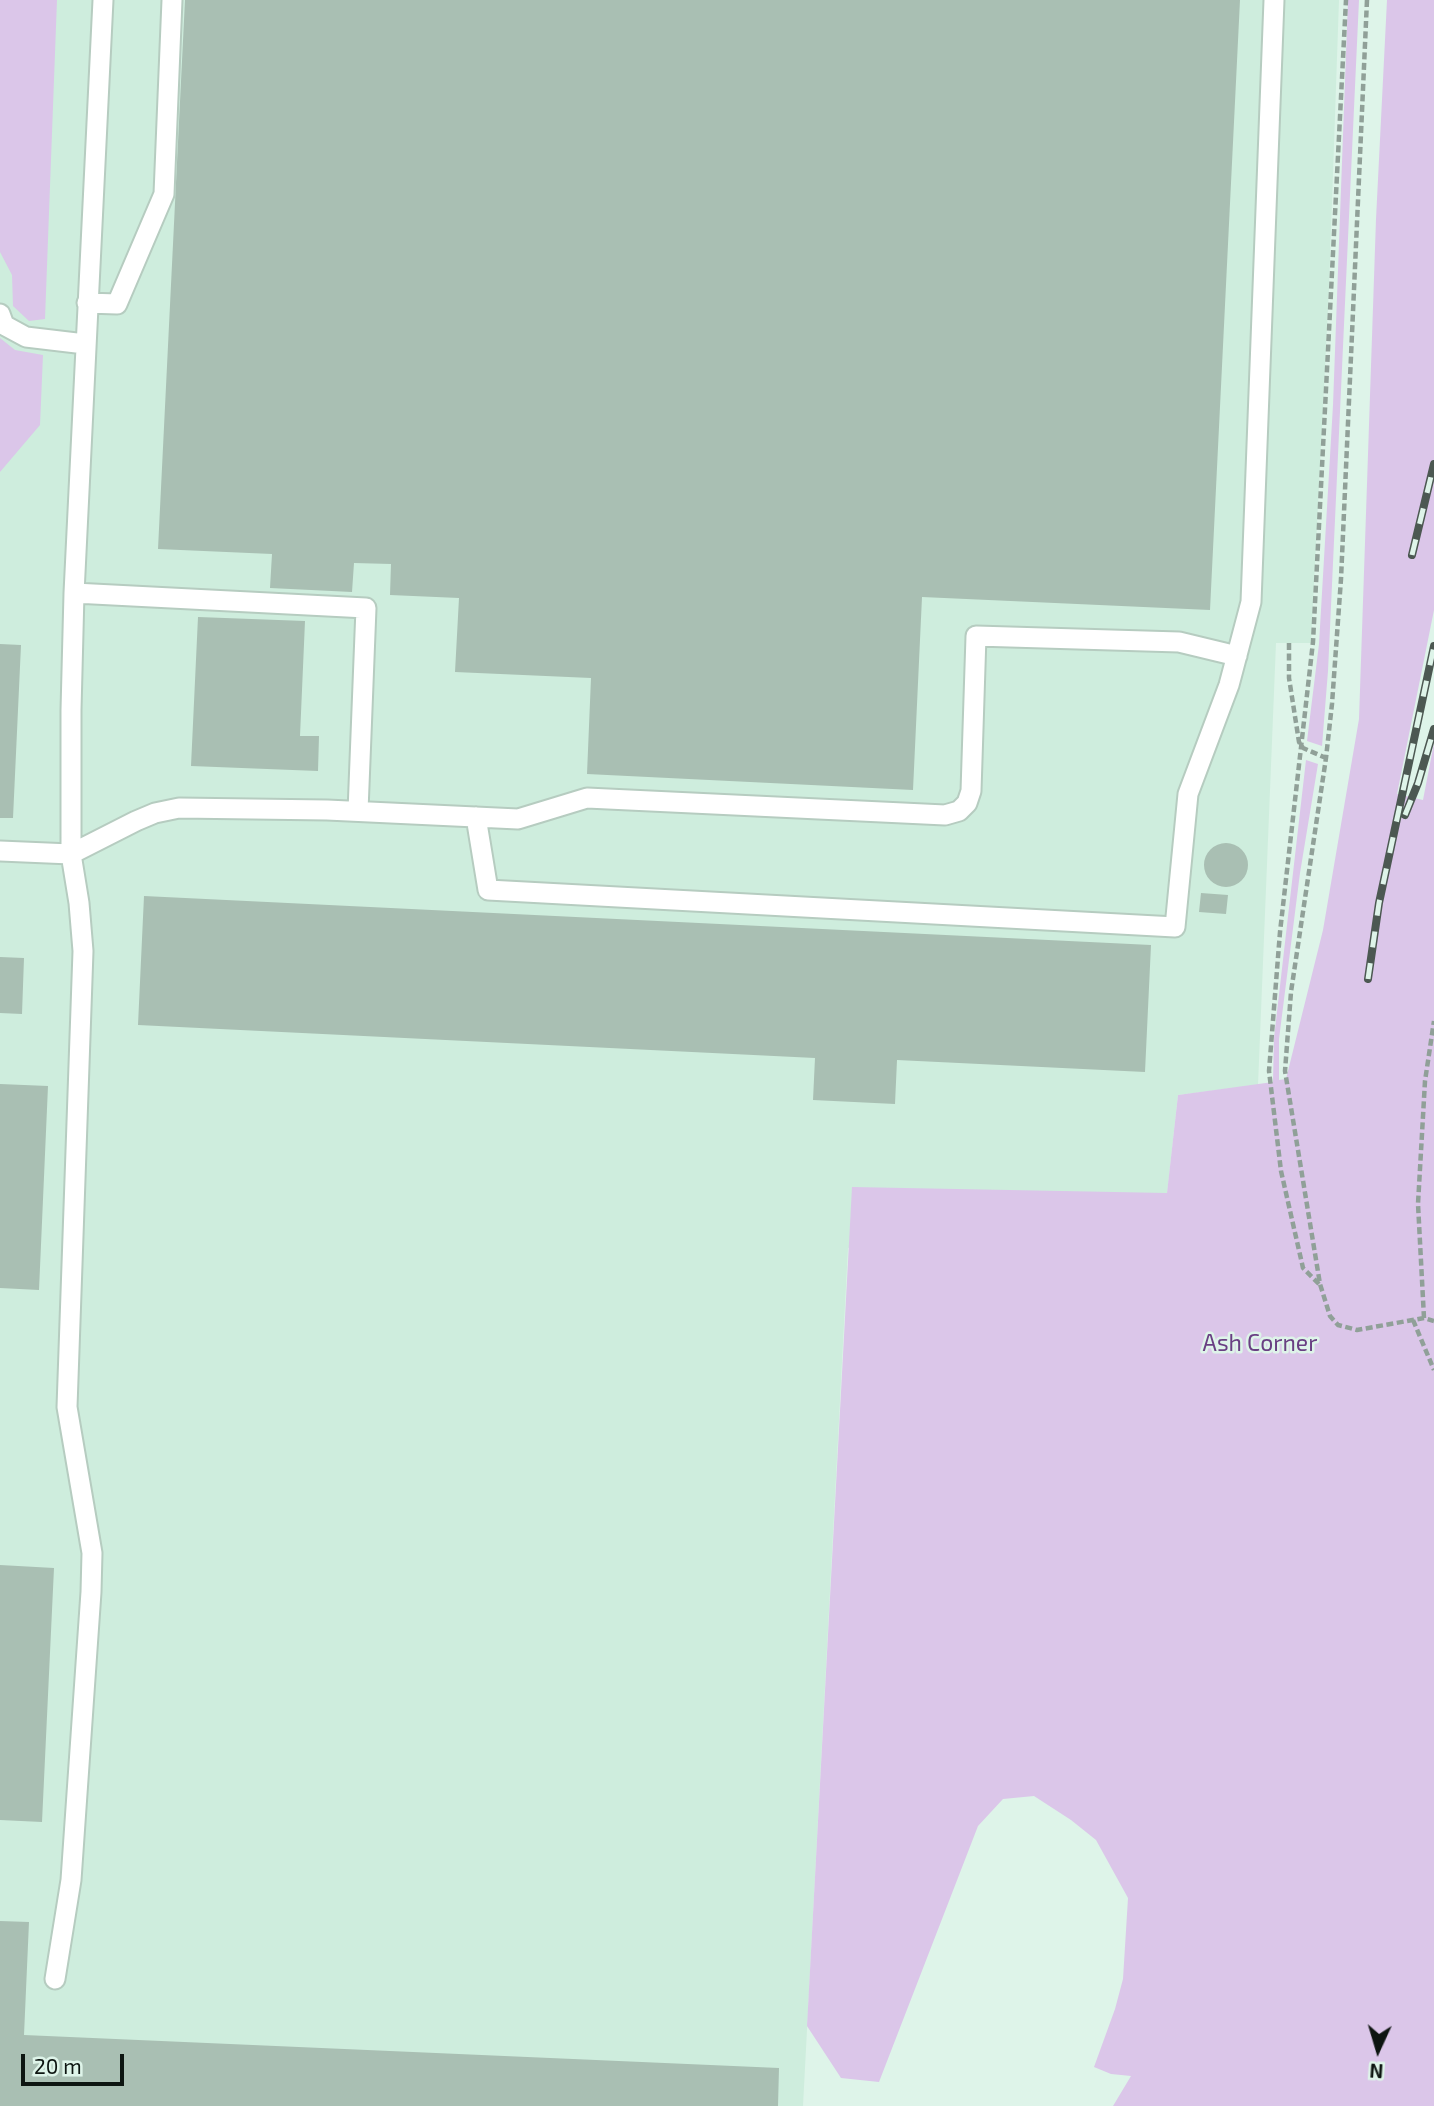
<!DOCTYPE html>
<html>
<head>
<meta charset="utf-8">
<style>
	body { margin:0 }
	#map { position:relative; width:1434px; height:2106px; overflow:hidden; background:#def4e9; font-family:"Exo 2",sans-serif }
	canvas { display:block }
	.north { position:absolute; left:1343px; top:2015px; width:70px; height:70px; -webkit-text-stroke:5px #def4e9; paint-order:stroke; rotate:184deg; font-size:19px; font-weight:700; line-height:28px; text-align:center; color:#0d1511 }
	.north::after { content:''; display:block; margin:auto; width:24px; height:32px; background:#0d1511; clip-path:polygon(50% 0,100% 100%,50% 72%,0 100%) }
	.scale { position:absolute; left:21px; top:2054px; width:103px; height:32px; box-sizing:border-box; border:4px solid #0d1511; border-top:0; padding-left:9px; font-size:21px; line-height:24px; white-space:nowrap; color:#0d1511; -webkit-text-stroke:5px #def4e9; paint-order:stroke }
</style>
</head>
<body>
<div id="map">
<canvas width="1434" height="2106"></canvas>
<div class="north">N</div>
<div class="scale">20 m</div>
</div>
<script>
const context = document.querySelector('canvas').getContext('2d');
context.lineJoin = 'round';
function paint(path, color) {
  context.fillStyle = color;
  context.fill(path, 'evenodd');
}
function poly(rows) {
  const path = new Path2D();
  for (const r of rows) {
    if (r.length === 3) {
      path.moveTo(r[0] + r[2], r[1]);
      path.arc(r[0], r[1], r[2], 0, 2 * Math.PI);
      continue;
    }
    path.moveTo(r[0], r[1]);
    for (let i = 2; i < r.length; i += 2) path.lineTo(r[i], r[i + 1]);
  }
  return path;
}
function strokePath(path, color, width, dash) {
  context.strokeStyle = color;
  context.lineWidth = width;
  context.lineCap = dash ? 'butt' : 'round';
  context.setLineDash(dash || []);
  context.stroke(path);
}
function write(font, color, halo, rows, align = 'center') {
  context.font = font + ' "Exo 2",sans-serif';
  context.lineWidth = 5;
  context.setLineDash([]);
  context.textBaseline = 'middle';
  context.strokeStyle = halo;
  context.fillStyle = color;
  for (const [text, x, y, turn = 0] of rows) {
    context.save();
    context.translate(x, y);
    context.rotate((+turn || 0) * Math.PI / 180);
    context.textAlign = isNaN(turn) ? turn : align;
    if (halo) context.strokeText(text, 0, 0);
    context.fillText(text, 0, 0);
    context.restore();
  }
}
const built = poly([
	[0,0,1339,0,1329,289,1311,643,1276,643,1258,1085,1178,1095,1167,1194,1082,1193,848,1248,803,2106,0,2106]
]);
const green = poly([
	[0,0,57,0,45,319,29,321,13,306,12,275,0,252],
	[1348,0,1359,0,1328,671,1322,746,1307,741,1319,644,1333,405],
	[1387,0,1434,0,1434,610,1397,794,1423,800,1434,743,1434,2106,1113,2106,1131,2076,1111,2074,1094,2067,1115,2009,1123,1979,1128,1898,1096,1840,1071,1820,1034,1796,1003,1799,978,1826,879,2082,841,2078,807,2026,852,1187,1167,1193,1178,1095,1273,1082,1274,1038,1306,760,1318,764,1300,873,1279,1039,1279,1080,1286,1079,1323,930,1359,719,1376,219],
	[0,338,15,350,43,355,40,425,0,472]
]);
const building = poly([
	[185,0,1240,0,1210,610,922,597,913,790,587,774,591,678,455,672,459,598,390,595,391,564,354,563,352,592,270,588,272,554,158,549],
	[198,617,305,621,300,736,319,736,318,771,191,766],
	[0,644,21,645,13,818,0,818],
	[1226,865,22],
	[1201,893,1228,895,1226,914,1199,912],
	[144,896,1151,945,1145,1072,897,1060,895,1104,813,1100,815,1058,138,1025],
	[0,957,24,958,22,1014,0,1013],
	[0,1084,48,1086,39,1290,0,1288],
	[0,1565,54,1568,42,1822,0,1820],
	[0,1921,29,1922,24,2035,779,2068,778,2106,0,2106]
]);
const path = poly([
	[1367,0,1341,579,1332,704,1326,758,1291,992,1285,1071,1320,1284,1330,1316,1338,1325,1357,1330,1424,1318,1434,1321],
	[1289,643,1289,678,1299,742,1303,748,1326,758],
	[1319,1284,1303,1268,1281,1171,1269,1071,1280,932,1313,642,1346,0],
	[1424,1318,1418,1204,1425,1081,1434,1021],
	[1413,1320,1434,1370]
]);
const service = poly([
	[87,303,117,304,164,194,172,0],
	[0,314,4,325,26,337,85,344],
	[74,593,366,608,358,811],
	[476,817,488,890,1175,927,1188,794,1229,685,1251,602,1274,0],
	[0,851,71,854,136,821,155,813,179,808,327,810,518,819,587,798,945,815,959,811,967,803,971,791,976,636,1179,642,1237,656],
	[55,1979,71,1880,91,1592,92,1553,67,1407,83,951,79,903,71,854,71,710,74,593,103,0]
]);
const rail = poly([
	[1412,555,1434,464],
	[1405,815,1418,783,1434,729],
	[1368,979,1379,903,1434,646]
]);
const parkNames = [
	["Ash Corner",1260,1343]
];
paint(built, '#ceeddd');
paint(green, '#dbc6e9');
paint(building, '#a9bfb3');
strokePath(service, '#b6ccc0', 23);
strokePath(path, '#90a098', 4.5, [7, 3.5]);
strokePath(service, '#fff', 19);
strokePath(rail, '#4c5852', 8);
strokePath(rail, '#def4e9', 5, [16]);
write('23px', '#693f83', '#def4e9', parkNames);
</script>
</body>
</html>
